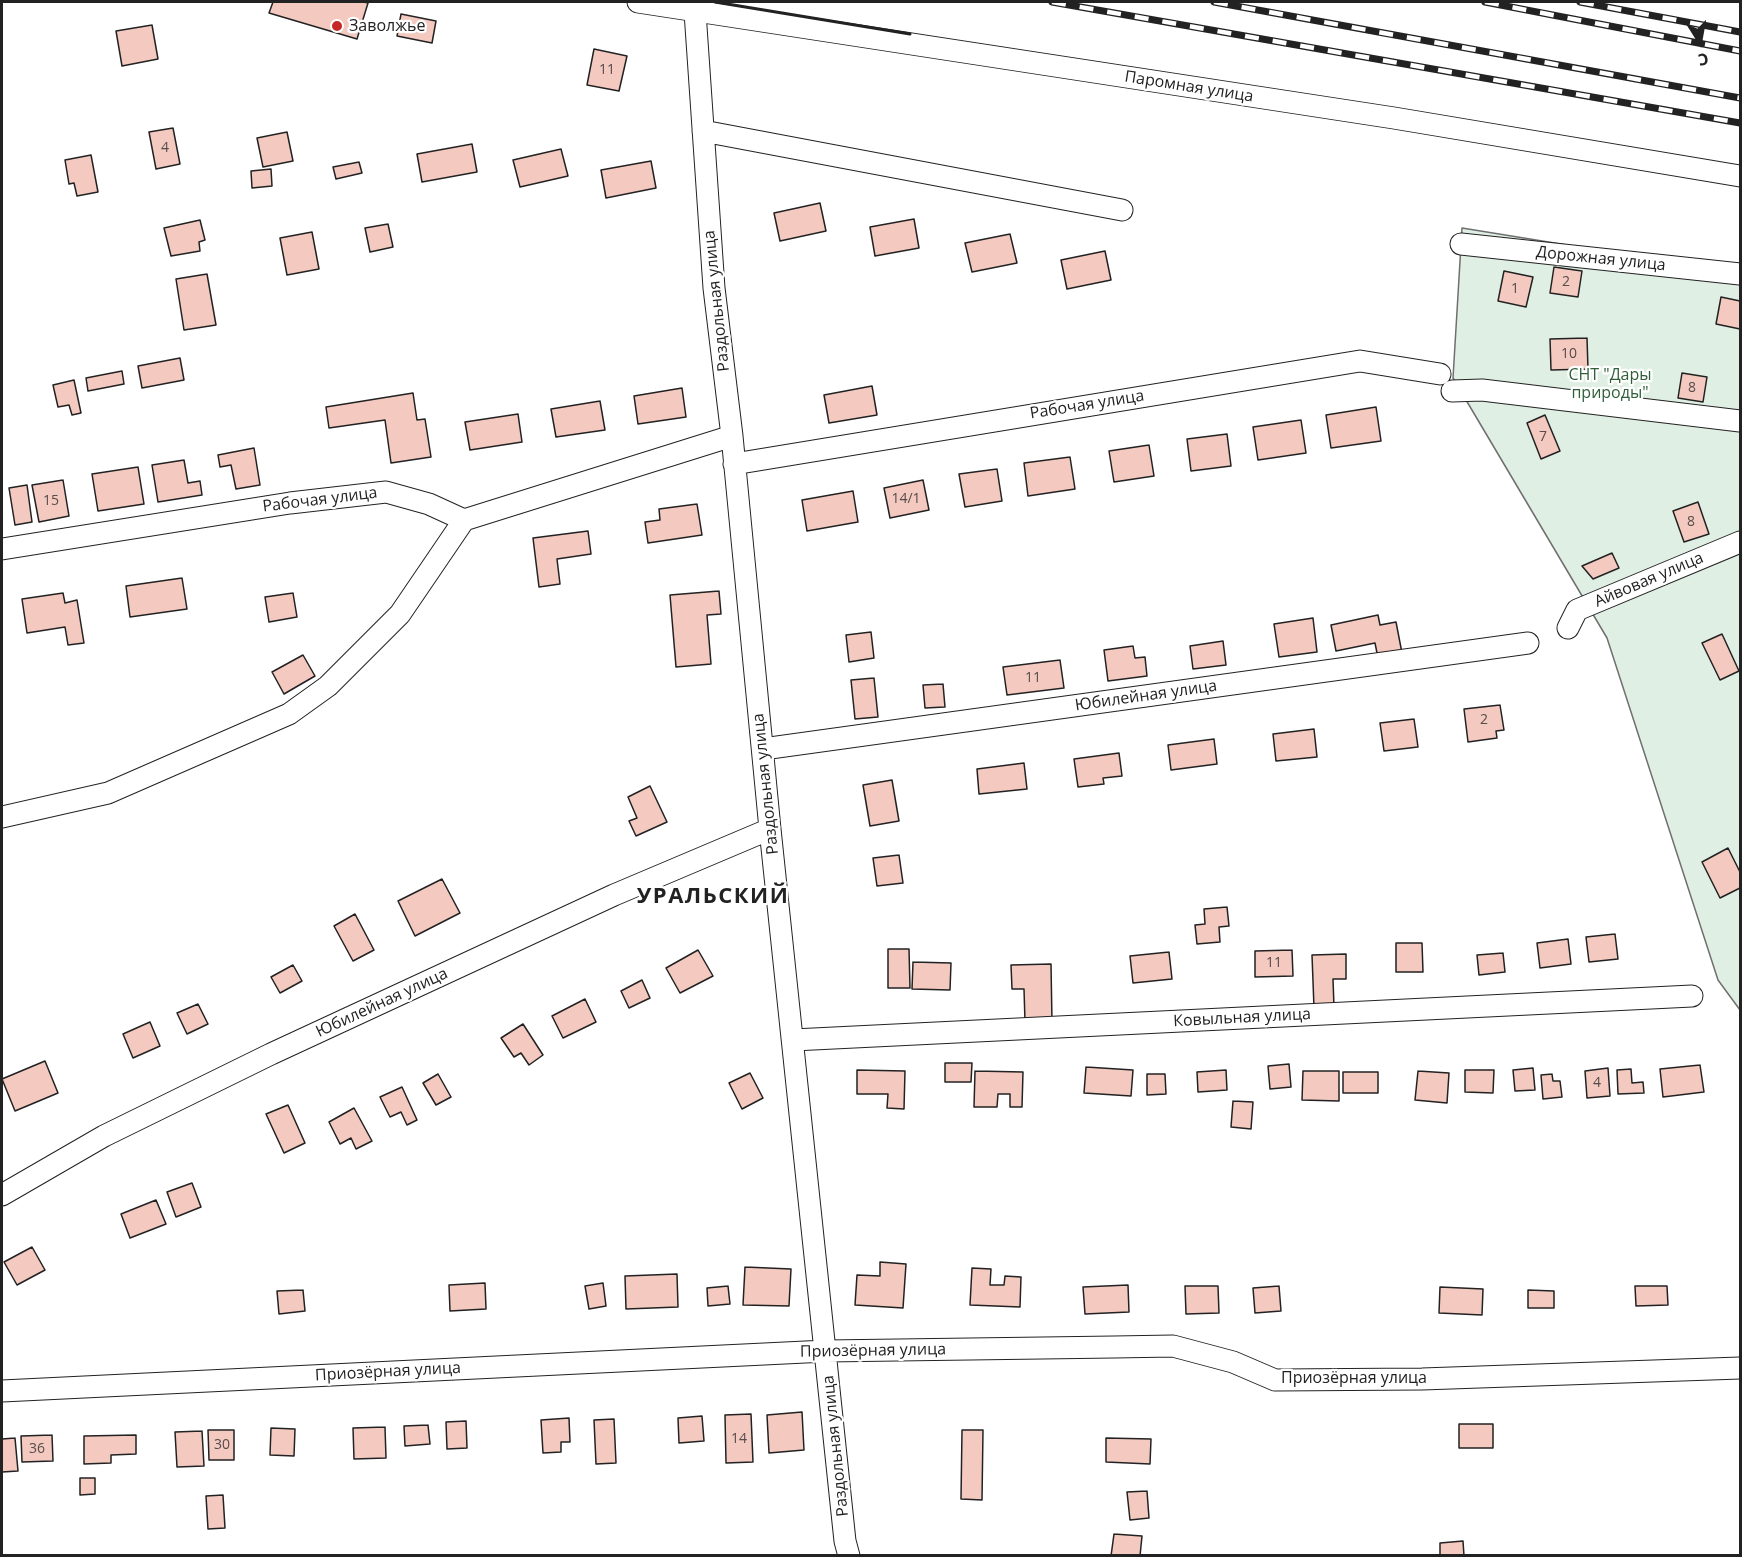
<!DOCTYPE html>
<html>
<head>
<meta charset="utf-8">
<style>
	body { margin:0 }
	#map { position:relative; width:1742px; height:1557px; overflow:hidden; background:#fff; font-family:"Open Sans",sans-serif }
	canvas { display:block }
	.frame { position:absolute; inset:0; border:3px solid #222; pointer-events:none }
	.north { position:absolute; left:1670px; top:12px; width:60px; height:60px; -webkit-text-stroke:4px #fff; paint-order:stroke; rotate:169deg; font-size:16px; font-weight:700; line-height:24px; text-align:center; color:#222 }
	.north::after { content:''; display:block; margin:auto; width:21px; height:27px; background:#222; clip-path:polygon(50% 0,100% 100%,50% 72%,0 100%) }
</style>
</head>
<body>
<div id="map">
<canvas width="1742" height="1557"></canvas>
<div class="frame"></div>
<div class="north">С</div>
</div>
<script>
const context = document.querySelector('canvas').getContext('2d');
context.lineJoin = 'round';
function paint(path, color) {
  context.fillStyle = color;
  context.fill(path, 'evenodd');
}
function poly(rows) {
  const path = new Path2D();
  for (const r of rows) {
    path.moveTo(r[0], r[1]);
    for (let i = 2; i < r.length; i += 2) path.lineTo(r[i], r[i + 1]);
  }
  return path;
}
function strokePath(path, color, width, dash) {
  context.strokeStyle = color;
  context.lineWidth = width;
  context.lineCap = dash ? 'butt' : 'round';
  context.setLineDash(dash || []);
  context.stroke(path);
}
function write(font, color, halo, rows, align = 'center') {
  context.font = font + ' "Open Sans",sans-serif';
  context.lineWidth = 4.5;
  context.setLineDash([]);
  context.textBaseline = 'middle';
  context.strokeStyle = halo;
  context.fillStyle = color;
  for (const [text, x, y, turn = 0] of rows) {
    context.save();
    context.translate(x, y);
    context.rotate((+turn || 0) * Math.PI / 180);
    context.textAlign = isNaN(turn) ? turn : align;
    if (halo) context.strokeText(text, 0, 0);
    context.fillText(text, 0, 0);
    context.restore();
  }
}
const green = poly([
	[1462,228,1740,273,1740,1010,1718,980,1607,638,1453,378,1462,228]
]);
const building = poly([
	[273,2,364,2,368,3,357,39,269,13,273,2],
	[401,14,436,21,432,43,397,36,401,14],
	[152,25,158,59,122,66,116,31,152,25],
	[594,49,627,56,619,91,587,85,594,49],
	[173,128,180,164,156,169,149,132,173,128],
	[287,132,293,161,263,167,257,138,287,132],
	[472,144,477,172,422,182,417,154,472,144],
	[561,149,568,176,520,187,513,160,561,149],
	[91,155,98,192,77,196,74,183,69,184,65,160,91,155],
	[651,161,656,188,606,198,601,170,651,161],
	[359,162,362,173,336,179,333,167,359,162],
	[271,169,272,186,252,188,251,171,271,169],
	[820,203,826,231,780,241,774,213,820,203],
	[914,219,919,248,875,256,870,227,914,219],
	[200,220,205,240,199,242,200,251,171,256,164,228,200,220],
	[388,224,393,247,370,252,365,228,388,224],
	[312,232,319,269,287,275,280,238,312,232],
	[1010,234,1017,263,972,272,965,243,1010,234],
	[1105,251,1111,280,1067,289,1061,260,1105,251],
	[1554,267,1582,271,1578,297,1550,293,1554,267],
	[1504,271,1533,277,1526,307,1498,301,1504,271],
	[207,274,216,325,184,330,176,279,207,274],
	[1721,297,1740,301,1740,329,1716,324,1721,297],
	[1587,338,1588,369,1551,370,1550,339,1587,338],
	[180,358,184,380,142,388,138,366,180,358],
	[122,371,124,384,88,391,86,378,122,371],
	[1682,373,1707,377,1703,402,1678,398,1682,373],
	[74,380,81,413,72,415,69,405,58,407,53,385,74,380],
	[872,386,877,415,829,423,824,395,872,386],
	[682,388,686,417,638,424,634,396,682,388],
	[413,393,417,420,425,419,431,457,391,463,385,420,329,428,326,407,413,393],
	[600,401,605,430,556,437,551,409,600,401],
	[1376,407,1381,441,1331,448,1326,415,1376,407],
	[518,414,522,442,470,450,465,422,518,414],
	[1545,415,1560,451,1541,459,1527,423,1545,415],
	[1301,420,1306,453,1258,460,1253,427,1301,420],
	[1227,434,1231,466,1191,471,1187,439,1227,434],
	[1149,445,1154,476,1114,482,1109,451,1149,445],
	[254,448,260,485,236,489,231,465,220,467,218,455,254,448],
	[1070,457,1075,489,1028,496,1024,463,1070,457],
	[184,460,188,483,200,481,202,495,158,502,152,465,184,460],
	[138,467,144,504,98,511,92,474,138,467],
	[997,469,1002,501,965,507,959,474,997,469],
	[63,480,69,516,39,522,32,485,63,480],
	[923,480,929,510,890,518,884,488,923,480],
	[27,485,32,522,15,525,9,488,27,485],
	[853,491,858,522,807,531,802,500,853,491],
	[1698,502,1709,534,1684,542,1673,511,1698,502],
	[697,504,702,535,648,543,645,522,660,520,659,509,697,504],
	[588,531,591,554,557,559,560,584,539,587,533,538,588,531],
	[1612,553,1619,568,1593,579,1582,566,1612,553],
	[182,578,187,609,130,617,126,586,182,578],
	[719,591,721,614,707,615,711,664,676,667,670,595,719,591],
	[63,593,65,603,77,600,84,643,68,645,65,627,27,633,22,599,63,593],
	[293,593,297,617,269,622,265,597,293,593],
	[1378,615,1380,625,1396,622,1402,653,1378,658,1375,643,1336,651,1331,625,1378,615],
	[1313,618,1317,652,1279,657,1274,624,1313,618],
	[871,632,874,658,849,662,846,635,871,632],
	[1722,634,1739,671,1720,680,1702,643,1722,634],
	[1223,641,1226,665,1193,669,1190,646,1223,641],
	[1133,646,1135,658,1145,657,1147,676,1108,681,1104,650,1133,646],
	[303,655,315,676,284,694,272,672,303,655],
	[1060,660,1064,688,1007,695,1003,667,1060,660],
	[874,678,878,717,855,719,851,680,874,678],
	[943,684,945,707,925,708,923,685,943,684],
	[1500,705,1504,730,1496,731,1497,738,1468,742,1464,709,1500,705],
	[1414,719,1418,747,1384,751,1380,723,1414,719],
	[1314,729,1317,757,1276,761,1273,734,1314,729],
	[1214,739,1217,764,1171,770,1168,745,1214,739],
	[1119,753,1122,776,1103,778,1104,784,1078,787,1074,759,1119,753],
	[1024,763,1027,789,979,794,977,769,1024,763],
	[892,780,899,821,870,826,863,785,892,780],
	[650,786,667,822,636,836,629,821,637,818,628,797,650,786],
	[1728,848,1740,872,1740,888,1720,898,1702,862,1728,848],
	[899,855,903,883,877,886,873,858,899,855],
	[442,879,460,913,415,936,398,901,442,879],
	[1227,907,1229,926,1219,927,1220,942,1197,944,1195,925,1205,924,1204,909,1227,907],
	[355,914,374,950,353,961,334,926,355,914],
	[1615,934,1618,959,1589,962,1586,937,1615,934],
	[1568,939,1571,964,1540,968,1537,943,1568,939],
	[1396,943,1422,943,1423,972,1396,972,1396,943],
	[888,949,909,949,910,988,888,988,888,949],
	[698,950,713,976,680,993,666,968,698,950],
	[1292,950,1293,976,1255,977,1255,951,1292,950],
	[1169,952,1172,979,1133,983,1130,956,1169,952],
	[1503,953,1505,972,1479,975,1477,955,1503,953],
	[1346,954,1346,979,1333,979,1334,1007,1314,1008,1312,955,1346,954],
	[913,962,951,963,950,990,912,989,913,962],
	[1051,964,1052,1022,1025,1022,1024,989,1012,989,1011,965,1051,964],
	[293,965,302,981,280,993,271,977,293,965],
	[642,980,650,998,629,1008,621,991,642,980],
	[585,999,596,1022,563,1038,552,1016,585,999],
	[198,1004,208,1024,187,1034,177,1013,198,1004],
	[150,1022,160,1046,133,1058,123,1034,150,1022],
	[523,1024,543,1055,529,1065,521,1053,514,1057,501,1038,523,1024],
	[45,1061,58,1093,15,1111,2,1079,45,1061],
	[945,1063,972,1063,971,1082,945,1082,945,1063],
	[1289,1064,1291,1087,1270,1089,1268,1066,1289,1064],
	[1700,1065,1704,1092,1663,1097,1660,1069,1700,1065],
	[1086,1067,1133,1070,1131,1096,1084,1093,1086,1067],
	[1533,1068,1535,1090,1515,1091,1513,1070,1533,1068],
	[1608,1068,1610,1096,1587,1098,1585,1071,1608,1068],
	[1631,1069,1632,1083,1643,1082,1644,1093,1618,1094,1617,1070,1631,1069],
	[857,1070,905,1071,904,1109,887,1108,888,1094,857,1094,857,1070],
	[1226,1070,1227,1090,1198,1092,1197,1072,1226,1070],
	[1465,1070,1494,1070,1493,1093,1465,1092,1465,1070],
	[975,1071,1023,1072,1022,1107,1010,1107,1010,1094,998,1094,997,1107,974,1107,975,1071],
	[1303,1071,1339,1071,1339,1101,1302,1100,1303,1071],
	[1418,1071,1449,1073,1447,1103,1415,1100,1418,1071],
	[1343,1072,1378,1072,1378,1093,1343,1093,1343,1072],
	[750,1073,763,1098,742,1109,729,1083,750,1073],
	[438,1074,451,1097,436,1105,423,1083,438,1074],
	[1147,1074,1165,1074,1166,1094,1147,1095,1147,1074],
	[1552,1074,1553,1081,1560,1081,1562,1097,1543,1099,1541,1075,1552,1074],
	[402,1087,417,1120,407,1125,401,1112,390,1117,380,1097,402,1087],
	[1233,1101,1253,1102,1251,1129,1231,1127,1233,1101],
	[288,1105,305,1143,284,1153,266,1114,288,1105],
	[354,1108,372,1141,356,1149,351,1138,340,1144,329,1122,354,1108],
	[192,1183,201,1207,176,1217,167,1192,192,1183],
	[156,1200,166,1224,130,1238,121,1214,156,1200],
	[32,1247,45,1270,17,1285,4,1262,32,1247],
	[880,1262,906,1264,903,1308,855,1305,857,1275,880,1276,880,1262],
	[745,1267,791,1269,789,1306,743,1305,745,1267],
	[972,1268,991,1269,990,1285,1004,1285,1005,1276,1021,1277,1020,1307,970,1305,972,1268],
	[677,1274,678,1307,626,1309,625,1276,677,1274],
	[485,1283,486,1309,450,1311,449,1285,485,1283],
	[603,1283,606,1306,589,1309,585,1286,603,1283],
	[1128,1285,1129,1312,1085,1314,1083,1287,1128,1285],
	[728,1286,730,1304,708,1306,707,1288,728,1286],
	[1185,1286,1218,1286,1219,1313,1186,1314,1185,1286],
	[1279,1286,1281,1311,1255,1313,1253,1288,1279,1286],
	[1635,1286,1667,1286,1668,1305,1636,1306,1635,1286],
	[1440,1287,1483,1289,1482,1315,1439,1313,1440,1287],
	[303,1290,305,1311,279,1314,277,1291,303,1290],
	[1528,1290,1554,1291,1554,1308,1528,1308,1528,1290],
	[802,1412,804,1450,769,1453,767,1415,802,1412],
	[751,1414,753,1462,726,1463,725,1415,751,1414],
	[702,1416,704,1441,679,1443,678,1418,702,1416],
	[569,1418,570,1442,561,1442,561,1452,543,1453,541,1420,569,1418],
	[614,1419,616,1463,596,1464,594,1420,614,1419],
	[466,1421,467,1448,447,1449,446,1422,466,1421],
	[1459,1424,1493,1424,1493,1448,1459,1448,1459,1424],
	[428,1425,430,1444,405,1446,404,1426,428,1425],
	[385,1427,386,1458,354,1459,353,1428,385,1427],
	[271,1428,295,1429,294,1456,270,1455,271,1428],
	[208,1430,234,1430,234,1460,209,1460,208,1430],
	[962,1430,983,1430,982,1500,961,1499,962,1430],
	[202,1431,204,1466,177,1467,175,1432,202,1431],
	[52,1435,53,1461,22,1462,21,1436,52,1435],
	[136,1435,136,1454,111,1455,111,1463,84,1464,84,1436,136,1435],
	[15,1438,18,1471,2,1472,2,1439,15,1438],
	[1106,1438,1151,1439,1150,1464,1106,1462,1106,1438],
	[80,1478,95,1478,95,1494,80,1495,80,1478],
	[1147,1491,1149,1518,1130,1520,1127,1492,1147,1491],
	[223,1495,225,1528,208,1529,206,1496,223,1495],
	[1114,1534,1142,1536,1140,1556,1111,1556,1114,1534],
	[1463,1541,1464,1556,1440,1556,1440,1543,1463,1541]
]);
const minor = poly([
	[638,2,1394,118,1740,176],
	[695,12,714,288,732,436,770,829,845,1541,849,1556],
	[703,131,1122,210],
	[1461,244,1740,274],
	[1452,391,1482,390,1740,421],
	[734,464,1360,361,1440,374],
	[2,549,290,503,386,492,429,504,464,520,732,436],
	[1568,628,1577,610,1740,542],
	[763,749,1528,643],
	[2,817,108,793,289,714,328,686,400,614,464,520],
	[793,1040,1692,996],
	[2,1195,104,1136,271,1054,614,895,770,829],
	[2,1391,826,1351,1114,1347,1173,1346,1233,1362,1275,1380,1422,1379,1740,1368]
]);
const rail = poly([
	[1052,2,1740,123],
	[1214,2,1740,98],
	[1485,2,1740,51],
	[1580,2,1740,32]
]);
const wall = poly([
	[715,2,910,34]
]);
const markers = [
	[337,26,6,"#c62828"]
];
const numberNames = [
	["11",607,70],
	["4",165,148],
	["2",1566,282],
	["1",1515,289],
	["10",1569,354],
	["8",1692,388],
	["7",1543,437],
	["14/1",906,499],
	["15",51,501],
	["8",1691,522],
	["11",1033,678],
	["2",1484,720],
	["11",1274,963],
	["4",1597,1083],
	["14",739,1439],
	["30",222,1445],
	["36",37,1449]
];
const poiNames = [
	["Заволжье",349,26]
];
const streetNames = [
	["Паромная улица",1189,87,9],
	["Дорожная улица",1601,259,6],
	["Раздольная улица",717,301,-96],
	["Рабочая улица",1087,405,-9],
	["Рабочая улица",320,500,-7],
	["Айвовая улица",1649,580,-23],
	["Юбилейная улица",1146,696,-8],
	["Раздольная улица",766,784,-96],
	["Юбилейная улица",382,1003,-25],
	["Ковыльная улица",1242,1018,-3],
	["Приозёрная улица",873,1351,-1],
	["Приозёрная улица",388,1372,-3],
	["Приозёрная улица",1354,1378],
	["Раздольная улица",836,1446,-96]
];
const parkNames = [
	["СНТ \"Дары",1610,375],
	["природы\"",1610,393]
];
const districtNames = [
	["УРАЛЬСКИЙ",713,897]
];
paint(green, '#e0efe3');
strokePath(green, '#6f6f6f', 1.5);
paint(building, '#f3c9c0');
strokePath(building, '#222', 1.5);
strokePath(minor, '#222', 23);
strokePath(minor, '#fff', 21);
strokePath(rail, '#222', 7);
strokePath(rail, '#fff', 4.5, [14]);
strokePath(wall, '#222', 3);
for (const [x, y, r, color] of markers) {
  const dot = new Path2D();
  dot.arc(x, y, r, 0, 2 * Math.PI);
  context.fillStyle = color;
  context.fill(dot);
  strokePath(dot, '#fff', 2);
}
write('14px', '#564c4a', null, numberNames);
write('16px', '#222', '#fff', poiNames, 'left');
write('16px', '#222', '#fff', streetNames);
write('16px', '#2f5e38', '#fff', parkNames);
context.letterSpacing = '1.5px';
write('bold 22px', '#222', '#fff', districtNames);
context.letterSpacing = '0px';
</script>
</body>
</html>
